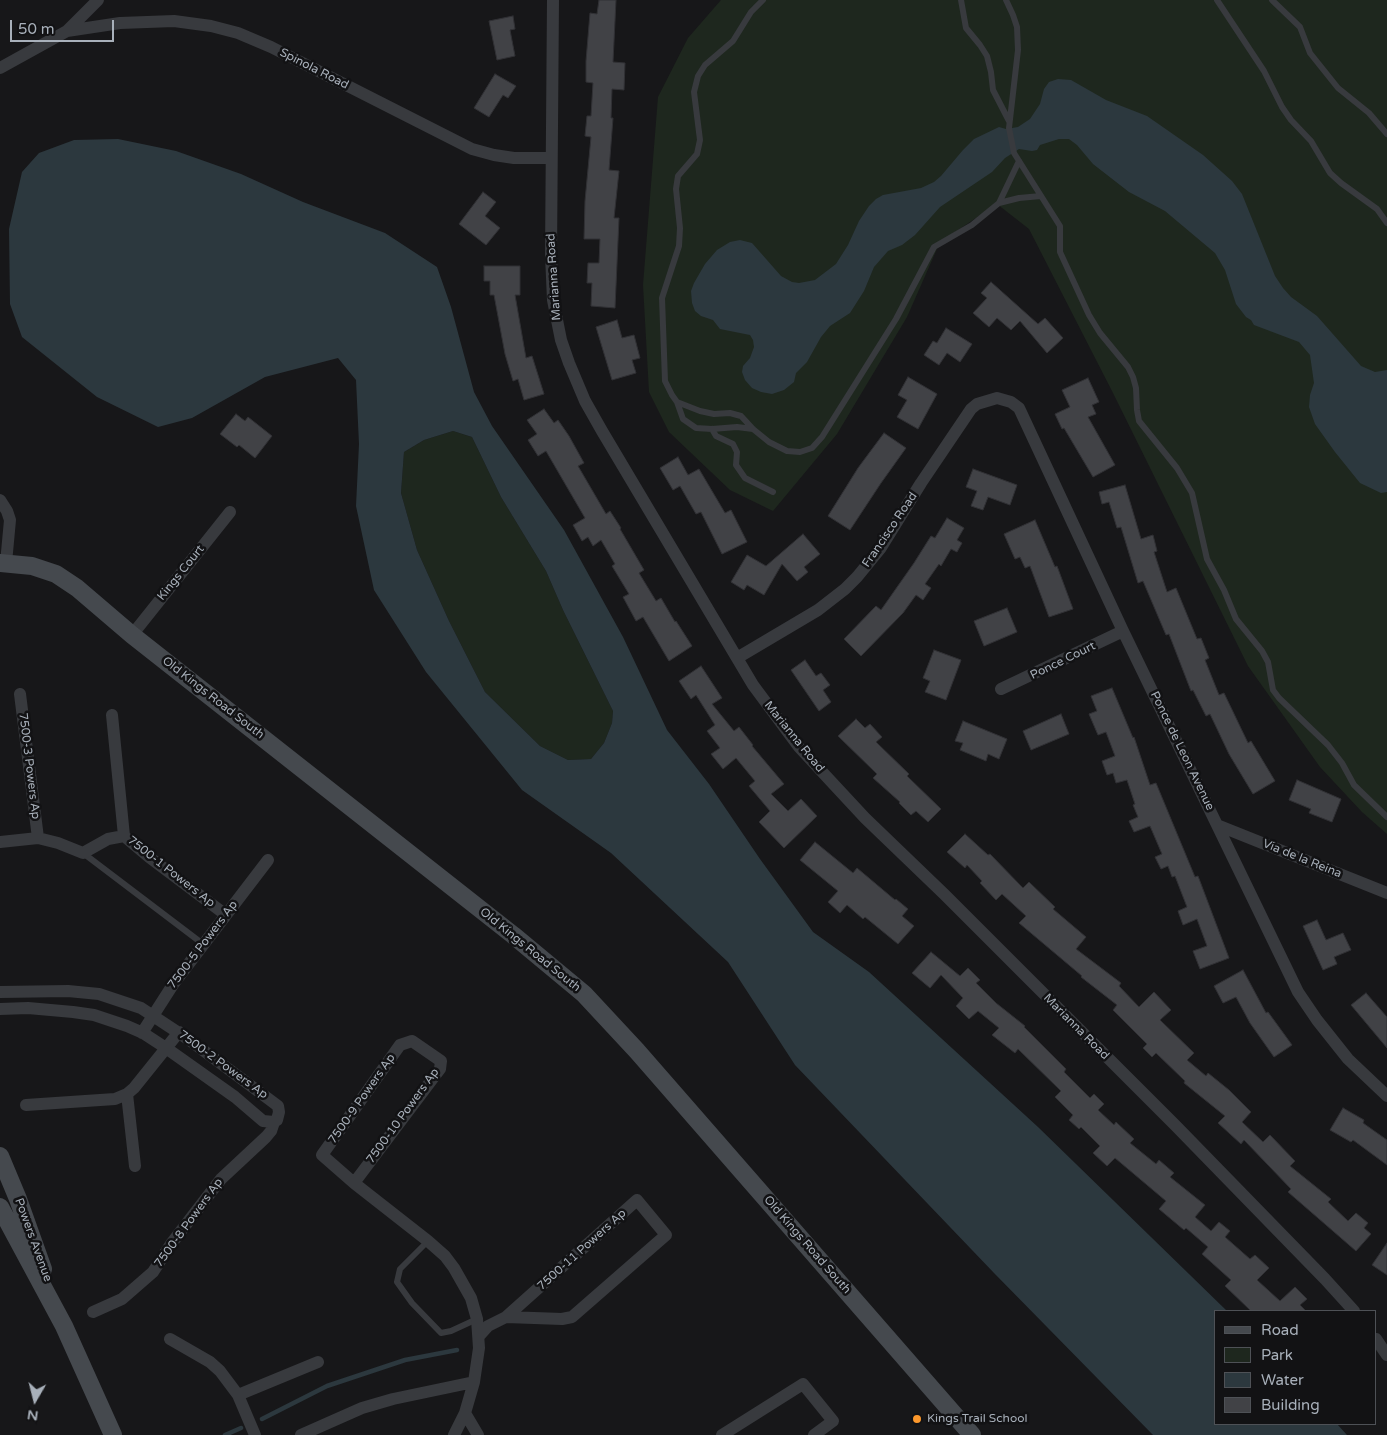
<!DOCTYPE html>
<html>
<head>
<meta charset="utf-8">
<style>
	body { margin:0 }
	#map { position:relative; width:1387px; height:1435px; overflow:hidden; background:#171719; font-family:"Varela Round",sans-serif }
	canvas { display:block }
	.legend { position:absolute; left:1214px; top:1310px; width:162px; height:115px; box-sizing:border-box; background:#121214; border:1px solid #4e5156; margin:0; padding:6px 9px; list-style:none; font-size:15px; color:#a8b0ba }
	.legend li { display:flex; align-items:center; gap:10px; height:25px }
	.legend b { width:25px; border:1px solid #4e5156 }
	.north { position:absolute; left:10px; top:1375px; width:50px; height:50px; -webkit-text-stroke:4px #121214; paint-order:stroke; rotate:188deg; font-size:14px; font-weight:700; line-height:20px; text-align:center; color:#a8b0ba }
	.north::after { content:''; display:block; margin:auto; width:18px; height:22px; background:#a8b0ba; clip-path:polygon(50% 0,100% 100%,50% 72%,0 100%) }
	.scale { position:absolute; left:10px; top:20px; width:104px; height:22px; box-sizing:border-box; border:2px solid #a8b0ba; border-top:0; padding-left:6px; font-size:15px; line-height:18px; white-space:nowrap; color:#a8b0ba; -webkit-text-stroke:4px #121214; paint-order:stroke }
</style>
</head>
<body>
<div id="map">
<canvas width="1387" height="1435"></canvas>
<ul class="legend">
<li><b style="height:6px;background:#45494e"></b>Road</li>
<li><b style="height:14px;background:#1e271e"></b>Park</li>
<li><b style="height:14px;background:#2c383e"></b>Water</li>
<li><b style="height:14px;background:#414246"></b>Building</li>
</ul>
<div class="north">N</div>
<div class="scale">50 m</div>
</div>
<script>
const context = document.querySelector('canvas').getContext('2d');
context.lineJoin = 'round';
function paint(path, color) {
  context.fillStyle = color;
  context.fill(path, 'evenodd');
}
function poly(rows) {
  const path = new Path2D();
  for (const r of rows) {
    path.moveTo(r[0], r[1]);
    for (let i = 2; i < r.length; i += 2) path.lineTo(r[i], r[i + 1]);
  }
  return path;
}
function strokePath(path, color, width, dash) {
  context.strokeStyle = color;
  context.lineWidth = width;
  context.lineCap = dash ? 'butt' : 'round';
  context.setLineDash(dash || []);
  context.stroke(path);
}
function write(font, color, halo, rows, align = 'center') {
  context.font = font + ' "Varela Round",sans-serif';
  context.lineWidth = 5;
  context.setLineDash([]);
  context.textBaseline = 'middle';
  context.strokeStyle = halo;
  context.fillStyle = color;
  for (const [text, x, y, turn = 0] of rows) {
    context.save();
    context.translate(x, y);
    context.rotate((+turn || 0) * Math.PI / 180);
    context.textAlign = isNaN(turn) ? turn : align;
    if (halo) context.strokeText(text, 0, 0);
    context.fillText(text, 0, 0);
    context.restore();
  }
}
const green = poly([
	[721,0,1387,0,1387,834,1362,812,1320,767,1248,666,1113,393,1029,229,997,204,940,242,907,317,837,434,773,511,730,490,669,432,649,392,643,285,658,97,688,38],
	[453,431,472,437,501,497,546,571,563,610,613,711,612,723,604,743,591,759,568,760,540,746,485,692,449,621,417,550,401,493,404,452,424,440]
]);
const water = poly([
	[1058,79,1071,80,1106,100,1147,116,1203,155,1232,181,1242,194,1275,276,1283,288,1291,297,1317,316,1361,366,1375,372,1387,370,1387,492,1381,493,1360,483,1335,452,1315,424,1309,407,1310,395,1314,383,1310,355,1299,342,1254,325,1251,320,1246,317,1236,304,1225,270,1215,253,1165,211,1129,192,1093,164,1077,145,1069,139,1059,139,1040,145,1037,150,1032,151,1019,149,1005,158,992,172,940,207,915,235,902,245,888,251,874,267,864,291,850,313,830,326,821,337,807,362,796,373,794,382,784,390,772,394,761,392,752,388,745,380,742,372,743,366,750,358,754,347,753,340,750,335,720,329,713,320,701,316,695,311,692,303,691,291,694,283,705,264,717,250,730,242,740,240,752,243,781,276,792,282,799,283,815,280,836,264,848,245,859,221,869,206,876,199,883,195,921,188,934,182,941,176,963,150,974,139,999,127,1006,129,1018,127,1030,119,1040,104,1044,89,1049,82],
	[118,139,176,151,241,174,303,202,385,233,437,267,451,307,474,392,492,426,564,530,623,637,667,730,709,784,760,859,813,932,869,972,1038,1127,1227,1311,1216,1311,1216,1424,1337,1424,1347,1435,1153,1435,994,1273,795,1065,728,962,611,853,522,790,426,672,374,590,356,506,359,444,356,380,338,358,265,377,192,418,158,427,97,397,22,337,10,304,9,229,22,172,39,153,74,140],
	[453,431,472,437,501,497,546,571,563,610,613,711,612,723,604,743,591,759,568,760,540,746,485,692,449,621,417,550,401,493,404,452,424,440]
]);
const stream = poly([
	[262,1419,327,1386,405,1360,457,1350],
	[225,1435,241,1428]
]);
const building = poly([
	[599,0,616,0,613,62,625,63,624,90,612,89,611,118,613,118,609,170,619,171,614,218,619,218,615,308,591,306,592,283,587,283,588,263,599,263,600,239,584,239,585,201,591,137,585,136,587,116,591,116,593,83,586,82,586,61,590,13,597,14,599,0],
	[513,16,515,29,510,30,515,56,497,60,489,21,513,16],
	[495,74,516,86,508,98,503,95,489,117,474,108,495,74],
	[483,192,496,202,485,216,500,228,486,245,459,224,483,192],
	[484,266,520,266,520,295,515,295,526,358,532,356,544,394,524,400,518,379,513,381,505,354,494,295,490,295,490,281,484,281,484,266],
	[991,282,1038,324,1045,318,1063,338,1047,353,1020,321,1011,330,997,318,989,327,973,313,987,298,981,293,991,282],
	[617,320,622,338,634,335,640,358,632,360,636,373,612,380,596,327,617,320],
	[946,328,972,344,960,362,947,353,939,365,924,355,933,341,937,343,946,328],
	[908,377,937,394,918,429,897,417,907,400,898,395,908,377],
	[1088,378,1099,402,1092,405,1096,414,1088,417,1115,465,1093,477,1064,428,1062,429,1055,414,1070,407,1062,390,1088,378],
	[544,409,554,423,558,420,569,436,584,463,578,466,606,514,610,511,621,528,620,529,644,570,639,573,656,601,661,598,675,622,676,621,692,646,669,661,643,617,636,621,623,597,629,594,612,566,615,564,601,540,593,546,588,537,582,541,573,525,585,518,546,451,538,456,528,440,537,434,527,420,544,409],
	[236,414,245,421,248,417,272,436,255,458,239,445,237,447,220,434,236,414],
	[884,433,906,448,881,483,850,530,828,516,858,468,884,433],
	[678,457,688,475,699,469,725,513,731,510,747,542,722,554,701,512,696,514,680,486,673,490,660,468,678,457],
	[973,469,1017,485,1010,505,988,497,983,510,971,506,977,491,966,487,973,469],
	[1125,485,1141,539,1153,535,1157,551,1154,552,1167,592,1176,588,1197,639,1201,638,1209,658,1205,660,1219,695,1224,693,1248,743,1251,741,1275,781,1253,794,1229,754,1210,714,1206,716,1193,690,1191,691,1169,634,1166,635,1143,581,1138,583,1121,527,1117,528,1109,502,1102,504,1099,492,1125,485],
	[947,518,964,528,957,540,962,543,957,552,951,549,941,566,939,564,925,584,931,588,923,600,916,595,903,613,861,656,844,639,876,606,881,610,914,563,931,536,935,538,947,518],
	[1035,520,1055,567,1057,566,1073,609,1049,617,1030,566,1025,568,1020,557,1015,559,1004,534,1035,520],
	[803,534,820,554,804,567,808,572,797,581,782,564,764,595,747,585,744,590,731,582,747,555,766,566,803,534],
	[1007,608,1017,632,984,646,974,621,1007,608],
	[934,650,961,660,946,700,925,692,930,681,923,678,934,650],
	[805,660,816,676,821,673,830,685,823,690,831,702,819,711,791,670,805,660],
	[701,666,722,698,712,704,734,731,739,727,753,745,752,746,784,784,771,794,788,811,801,799,817,816,784,848,759,822,770,811,749,786,755,781,736,758,723,769,711,754,720,748,707,731,715,725,696,695,691,699,679,681,701,666],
	[1112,688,1133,738,1134,737,1150,785,1156,783,1195,877,1198,876,1229,958,1200,969,1193,951,1207,946,1197,919,1183,925,1178,911,1187,907,1175,876,1172,877,1168,866,1161,869,1155,857,1162,854,1150,826,1134,832,1129,821,1138,817,1133,805,1135,804,1127,780,1116,783,1113,773,1107,775,1102,761,1115,756,1106,732,1098,735,1089,714,1097,711,1091,696,1112,688],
	[1061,714,1069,734,1031,750,1023,731,1061,714],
	[856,719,865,728,870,724,882,737,876,742,909,774,907,776,941,809,928,822,916,811,911,815,899,803,900,802,873,778,877,774,838,736,856,719],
	[963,721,1007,739,999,759,988,754,986,761,960,750,963,743,955,741,963,721],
	[1297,780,1341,799,1332,822,1309,813,1311,809,1289,800,1297,780],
	[965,834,988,855,990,854,1023,888,1029,882,1055,907,1053,909,1086,937,1076,949,1121,983,1119,986,1139,1007,1154,992,1171,1010,1160,1020,1194,1053,1187,1060,1206,1076,1208,1073,1229,1090,1251,1112,1242,1122,1263,1142,1270,1135,1295,1161,1290,1166,1331,1199,1328,1202,1348,1221,1356,1213,1368,1223,1364,1228,1371,1234,1356,1251,1288,1192,1291,1189,1244,1140,1241,1144,1218,1123,1225,1116,1184,1083,1185,1081,1156,1053,1152,1057,1143,1048,1147,1044,1113,1010,1117,1005,1081,977,1082,976,1019,923,1026,916,1002,894,996,900,980,883,982,881,967,865,965,868,947,852,965,834],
	[815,842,853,873,857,868,895,900,896,899,908,909,902,916,914,926,898,944,865,917,863,919,847,905,840,913,828,902,838,891,800,860,815,842],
	[1317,920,1326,940,1343,933,1351,950,1334,957,1337,964,1323,970,1303,926,1317,920],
	[931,952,960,976,968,968,980,980,976,983,996,1003,1025,1026,1024,1027,1066,1069,1064,1072,1090,1098,1094,1094,1104,1104,1098,1110,1114,1125,1116,1122,1134,1139,1130,1143,1156,1164,1159,1160,1174,1173,1170,1177,1205,1205,1195,1217,1211,1231,1219,1222,1230,1231,1225,1237,1250,1259,1255,1255,1269,1268,1257,1280,1280,1301,1295,1287,1307,1299,1300,1305,1306,1311,1251,1311,1225,1286,1231,1280,1202,1254,1208,1247,1186,1228,1184,1230,1159,1209,1166,1201,1115,1158,1107,1166,1093,1153,1100,1146,1081,1127,1079,1129,1069,1120,1073,1115,1055,1097,1061,1091,1018,1049,1015,1053,992,1035,999,1028,978,1011,969,1019,956,1006,963,998,941,975,930,988,912,973,931,952],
	[1243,970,1266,1013,1268,1012,1292,1045,1274,1057,1250,1023,1236,997,1223,1003,1214,986,1243,970],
	[1366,993,1387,1017,1387,1048,1351,1005,1366,993],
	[1343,1108,1364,1120,1363,1123,1387,1140,1387,1165,1353,1140,1351,1142,1330,1130,1343,1108],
	[1387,1243,1387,1275,1372,1265,1387,1243]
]);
const lane = poly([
	[763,0,751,12,733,41,705,65,698,76,694,92,700,140,697,154,678,176,676,189,680,228,679,246,662,298,665,381,672,395,677,402,700,411,714,414,730,413,741,416,753,429,769,442,787,451,800,452,812,448,822,437,896,319,934,247,972,225,999,203,1019,198,1041,196],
	[961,0,966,28,980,45,987,56,991,72,993,90,1009,121],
	[1006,0,1013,15,1017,27,1018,50,1009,128,1014,153,1060,226,1060,252,1089,315,1100,333,1128,367,1133,377,1136,388,1137,410,1139,421,1177,468,1192,493,1207,559,1224,590,1236,619,1262,651,1268,662,1273,690,1279,698,1328,745,1342,763,1354,785,1387,817],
	[1217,0,1264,71,1282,107,1291,120,1311,141,1330,173,1341,183,1377,209,1387,223],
	[1272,0,1300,27,1310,53,1338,88,1369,113,1387,134],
	[999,203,1019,161],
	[677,402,683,419,696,428,712,429,737,427,753,429],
	[712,429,716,436,733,444,737,452,736,465,745,478,773,492],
	[83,853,203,944],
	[428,1241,400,1269,397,1282,412,1303,441,1333,451,1331,477,1319]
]);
const street = poly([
	[553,0,551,255,553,300,561,340,569,363,585,401,602,431,753,685,799,747,865,818,944,894,1175,1125,1325,1279,1354,1311],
	[67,31,120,23,174,21,211,26,238,33,271,47,472,149,494,155,514,158,551,158],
	[0,68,67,31,98,0],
	[0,500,7,511,10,520,6,563],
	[132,635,230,512],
	[737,658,818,610,845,589,857,577,880,549,921,483,971,409,977,404,997,398,1011,402,1019,408,1123,631,1298,992,1317,1020,1348,1059,1387,1096],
	[1001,689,1123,631],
	[20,694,38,838],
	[112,715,124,836],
	[1217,825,1387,893],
	[0,842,38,838,58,843,83,853,108,839,124,836,149,857,226,915],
	[0,992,68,991,99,994,141,1008,188,1039,270,1100,278,1106,279,1112,277,1120,274,1122,263,1121,235,1097,166,1048,143,1033,127,1026,94,1015,73,1012,28,1008,0,1009],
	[142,1033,174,983,268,860],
	[127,1094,135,1166],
	[26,1105,115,1099,127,1094,134,1088,179,1032],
	[354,1183,440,1069,441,1061,412,1041,400,1045,322,1155,354,1183,428,1241,445,1256,454,1268,471,1298,477,1319,479,1348,474,1382,465,1413,454,1435],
	[637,1200,666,1235,572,1317,562,1319,506,1317,637,1200],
	[93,1312,122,1299,153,1272,171,1244,221,1179,266,1137,271,1131,274,1122],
	[479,1336,488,1326,506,1317],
	[170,1339,210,1362,220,1371,238,1395,255,1435],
	[1376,1339,1387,1355],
	[238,1395,318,1362],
	[465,1413,478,1435],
	[301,1435,362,1408,393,1399,474,1382],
	[722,1435,803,1384,833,1421,814,1435]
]);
const secondary = poly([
	[0,563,32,566,56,574,77,588,132,635,513,935,584,994,637,1051,972,1435],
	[0,1156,18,1199,43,1269],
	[0,1207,64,1326,113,1435]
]);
const markers = [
	[917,1419,5,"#fc982c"]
];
const streetNames = [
	["Spinola Road",314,69,27],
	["Marianna Road",554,277,-94],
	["Francisco Road",890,530,-56],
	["Kings Court",181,573,-51],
	["Ponce Court",1063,661,-26],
	["Old Kings Road South",213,698,38],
	["Marianna Road",794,737,51],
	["Ponce de Leon Avenue",1182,751,64],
	["7500-3 Powers Ap",29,766,83],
	["Via de la Reina",1302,859,22],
	["7500-1 Powers Ap",171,872,38],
	["7500-5 Powers Ap",203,945,-53],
	["Old Kings Road South",530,950,39],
	["Marianna Road",1076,1027,45],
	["7500-2 Powers Ap",223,1065,36],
	["7500-9 Powers Ap",362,1099,-55],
	["7500-10 Powers Ap",403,1116,-54],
	["7500-8 Powers Ap",189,1223,-54],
	["Powers Avenue",33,1240,70],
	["Old Kings Road South",807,1245,49],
	["7500-11 Powers Ap",582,1250,-42]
];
const poiNames = [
	["Kings Trail School",927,1419]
];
paint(green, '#1e271e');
paint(water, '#2c383e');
strokePath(stream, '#2c383e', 4.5);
paint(building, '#414246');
strokePath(building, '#313135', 1);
strokePath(lane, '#383a3e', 6);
strokePath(street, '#383a3e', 12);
strokePath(secondary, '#45494e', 18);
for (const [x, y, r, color] of markers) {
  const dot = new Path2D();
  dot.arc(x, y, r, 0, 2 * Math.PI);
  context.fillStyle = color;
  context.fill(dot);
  strokePath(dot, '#121214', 2);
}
write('12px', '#a8b0ba', '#121214', streetNames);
write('12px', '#a8b0ba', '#121214', poiNames, 'left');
</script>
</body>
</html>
